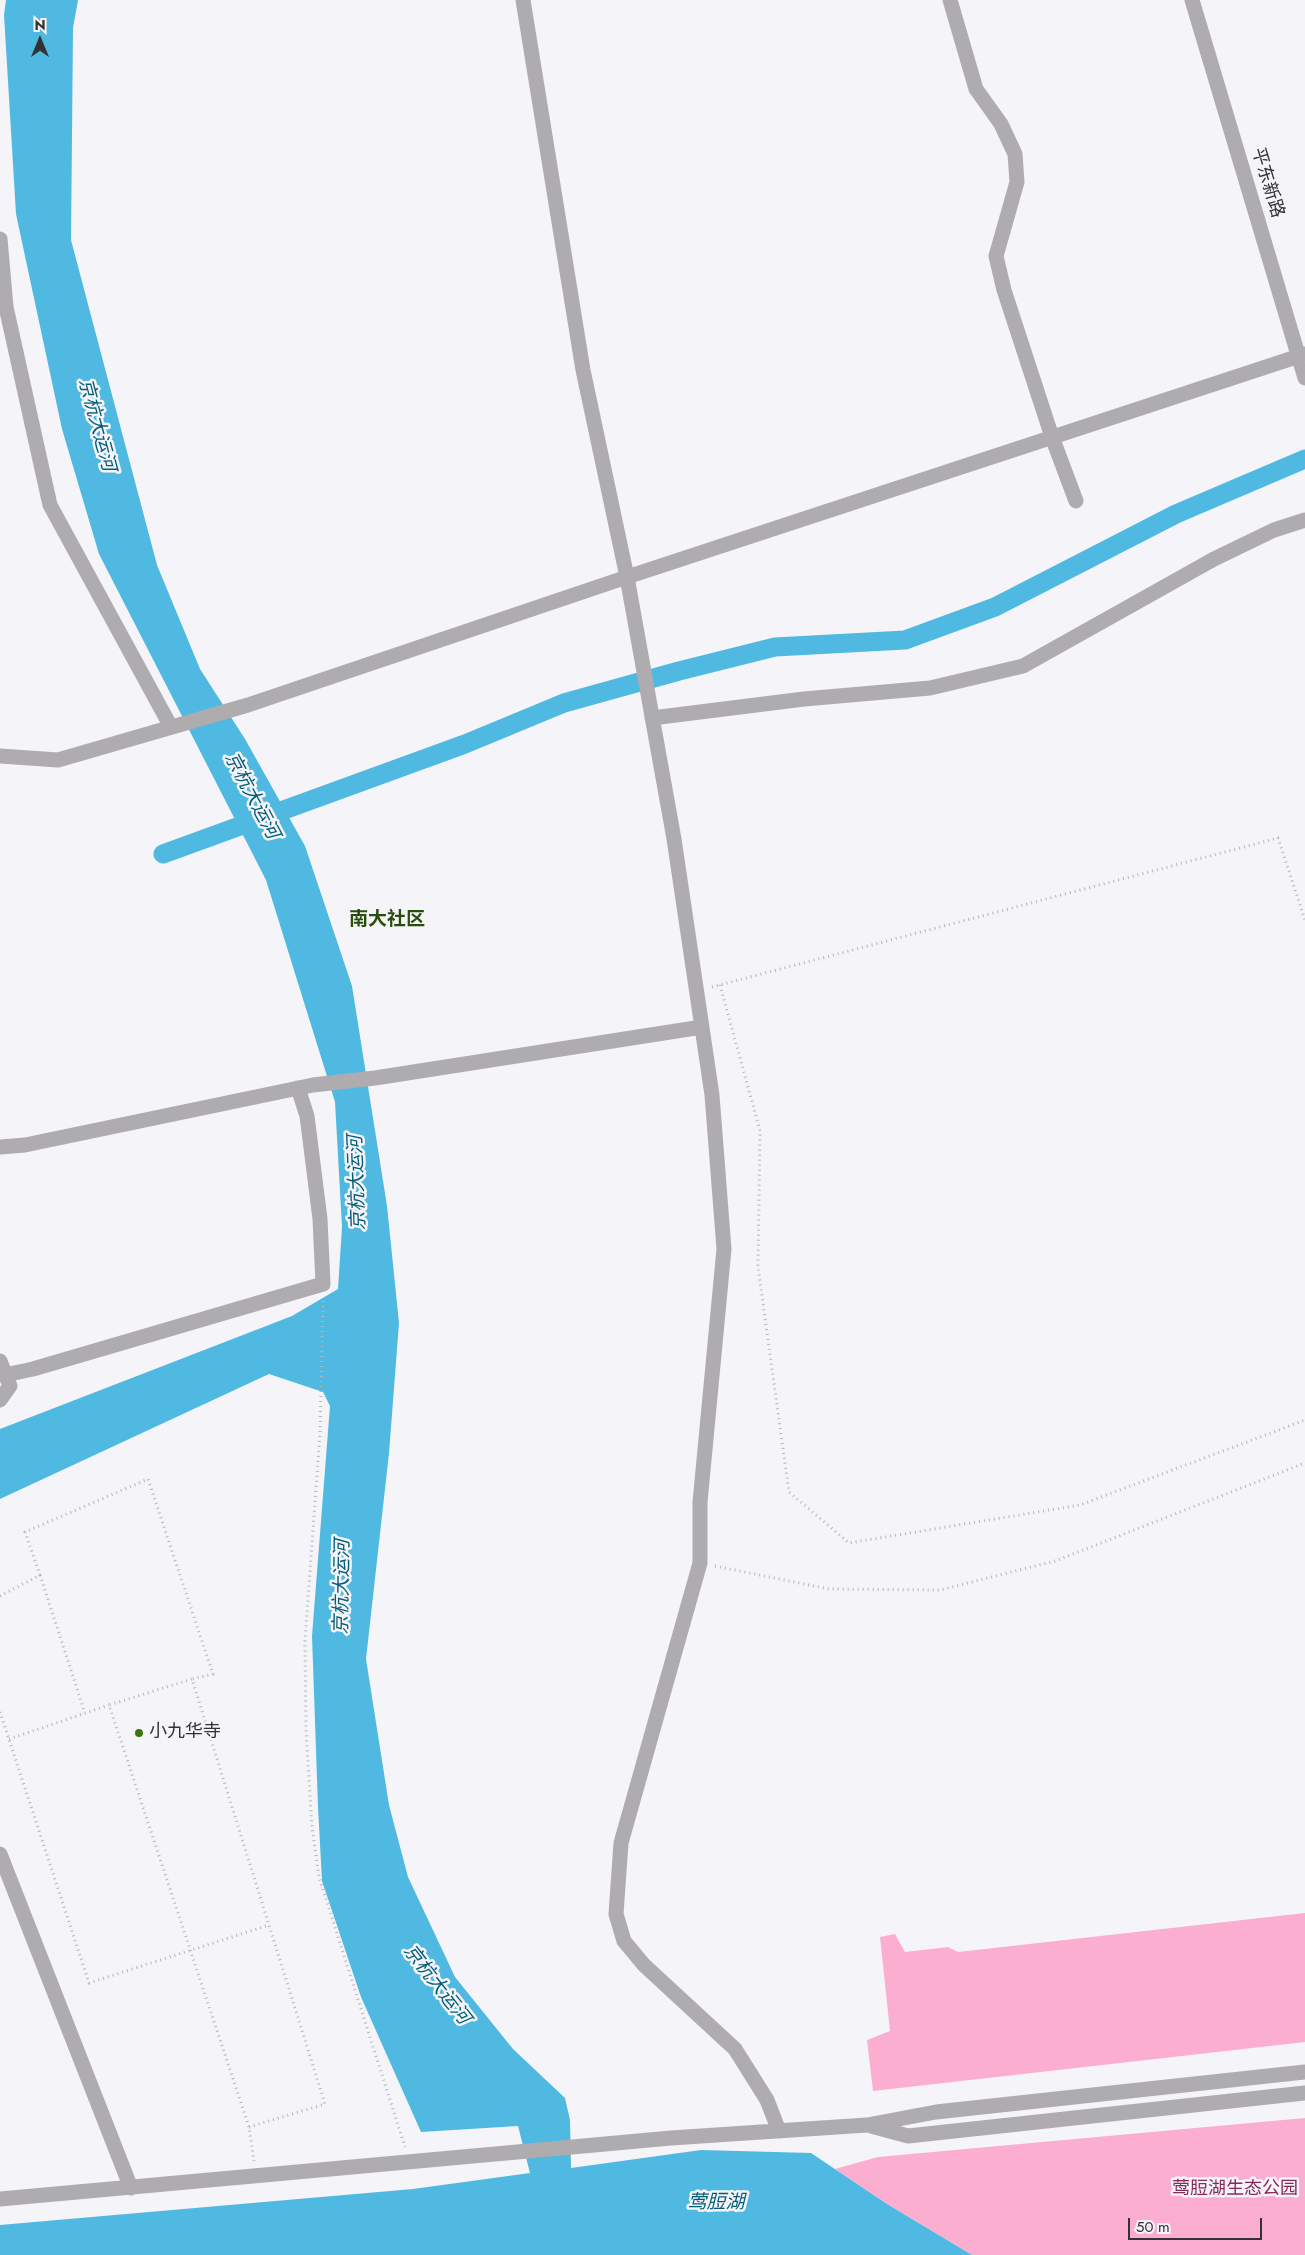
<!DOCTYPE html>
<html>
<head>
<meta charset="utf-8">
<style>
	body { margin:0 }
	#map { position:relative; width:1305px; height:2255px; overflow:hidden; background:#f4f4f9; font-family:Jost,sans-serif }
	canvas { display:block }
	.north { position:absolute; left:15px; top:15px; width:50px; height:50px; -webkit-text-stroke:4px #f4f4f9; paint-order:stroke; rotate:0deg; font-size:14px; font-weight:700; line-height:20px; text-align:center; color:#323234 }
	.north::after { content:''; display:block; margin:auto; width:18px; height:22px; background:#323234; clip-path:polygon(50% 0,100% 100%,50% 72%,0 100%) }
	.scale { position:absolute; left:1128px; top:2218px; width:134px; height:22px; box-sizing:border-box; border:2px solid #323234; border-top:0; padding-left:6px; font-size:15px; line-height:18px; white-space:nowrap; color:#323234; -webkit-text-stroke:4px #f4f4f9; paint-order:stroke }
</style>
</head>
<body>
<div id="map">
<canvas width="1305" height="2255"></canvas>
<div class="north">N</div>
<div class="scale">50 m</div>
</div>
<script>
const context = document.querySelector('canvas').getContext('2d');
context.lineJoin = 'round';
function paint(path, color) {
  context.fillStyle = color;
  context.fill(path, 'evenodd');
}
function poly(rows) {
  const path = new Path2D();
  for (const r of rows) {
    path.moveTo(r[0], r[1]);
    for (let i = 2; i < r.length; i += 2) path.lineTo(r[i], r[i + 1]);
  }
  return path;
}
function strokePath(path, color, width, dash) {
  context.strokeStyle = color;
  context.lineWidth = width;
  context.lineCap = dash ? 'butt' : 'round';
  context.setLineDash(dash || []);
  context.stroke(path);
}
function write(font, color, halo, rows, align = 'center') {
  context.font = font + ' Jost,"Noto Sans SC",sans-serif';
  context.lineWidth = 5;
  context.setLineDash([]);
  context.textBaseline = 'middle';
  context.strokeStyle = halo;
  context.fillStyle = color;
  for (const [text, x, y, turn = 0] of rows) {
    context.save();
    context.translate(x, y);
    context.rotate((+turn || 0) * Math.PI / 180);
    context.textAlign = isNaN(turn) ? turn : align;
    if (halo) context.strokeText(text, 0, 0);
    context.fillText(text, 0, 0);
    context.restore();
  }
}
const green = poly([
	[1305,1913,1305,2042,873,2091,867,2040,890,2031,880,1937,895,1934,905,1952,948,1947,958,1952],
	[1305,2118,1305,2255,972,2255,887,2204,835,2169,878,2157]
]);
const water = poly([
	[6,0,78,0,73,28,71,240,157,565,200,669,245,739,305,846,352,986,387,1206,399,1323,389,1453,366,1659,389,1805,408,1877,455,1977,513,2049,565,2098,570,2120,571,2168,701,2150,811,2153,887,2204,972,2255,0,2255,0,2225,413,2189,530,2173,518,2126,421,2132,361,1997,322,1881,318,1807,312,1636,330,1406,323,1392,269,1374,0,1499,0,1429,292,1316,338,1289,342,1227,335,1102,266,880,99,554,62,429,16,214,4,15]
]);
const canal = poly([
	[163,854,465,744,564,703,679,671,775,647,905,640,995,607,1176,514,1305,459]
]);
const path = poly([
	[720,985,760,1131,758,1267,789,1492,849,1543,1080,1505,1305,1420],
	[712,987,1278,838,1305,920],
	[323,1301,320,1433,305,1641,306,1730,312,1827,319,1877,405,2147],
	[715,1566,829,1589,940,1590,1055,1561,1305,1463],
	[40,1575,85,1713],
	[0,1596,40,1575,25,1532,148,1479,213,1674,192,1679],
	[0,1712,89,1983,269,1925],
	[9,1739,109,1705],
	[249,2127,325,2104,192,1679,109,1705,249,2127,254,2161]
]);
const minor = poly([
	[523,0,583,370,627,577,674,839,712,1095,724,1249,700,1502,700,1563,621,1843,616,1914,624,1941,644,1965,735,2049,767,2100,779,2131],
	[950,0,976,89,1001,124,1015,154,1017,182,996,256,1004,290,1052,437,1076,501],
	[1192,0,1305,378],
	[0,239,6,307,50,505,171,727],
	[652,718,804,699,930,688,1023,666,1214,559,1274,530,1305,520],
	[0,756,58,760,248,705,627,577,1305,354],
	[0,1147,25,1145,313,1085,375,1078,702,1027],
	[0,1361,10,1386,0,1400],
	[5,1375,33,1369,323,1284,320,1219,307,1116,298,1088],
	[0,1854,131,2188],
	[871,2126,908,2136,1305,2093],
	[0,2199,671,2138,867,2125,936,2112,1305,2072]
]);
const markers = [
	[139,1733,5,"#3d760b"]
];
const streetNames = [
	["平东新路",1267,183,73]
];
const poiNames = [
	["小九华寺",149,1733]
];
const parkNames = [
	["莺脰湖生态公园",1235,2190]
];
const waterNames = [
	["京杭大运河",96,425,75],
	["京杭大运河",251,796,62],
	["京杭大运河",358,1183,-92],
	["京杭大运河",343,1587,-89],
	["京杭大运河",436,1985,52],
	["莺脰湖",716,2203]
];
const neighbourhoodNames = [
	["南大社区",387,920]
];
paint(green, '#fcaed1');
paint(water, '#50b9e2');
strokePath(canal, '#50b9e2', 19);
strokePath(path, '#b5b5b9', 3, [1, 4]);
strokePath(minor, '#aeacae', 15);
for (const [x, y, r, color] of markers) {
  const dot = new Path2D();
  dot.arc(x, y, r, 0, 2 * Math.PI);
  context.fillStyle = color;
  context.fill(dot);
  strokePath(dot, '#f4f4f9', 2);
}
write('18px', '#323234', '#f4f4f9', streetNames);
write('18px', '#323234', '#f4f4f9', poiNames, 'left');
write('18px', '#89285d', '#f4f4f9', parkNames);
write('italic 19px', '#035d79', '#f4f4f9', waterNames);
write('bold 19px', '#284d0d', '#f4f4f9', neighbourhoodNames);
</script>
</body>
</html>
